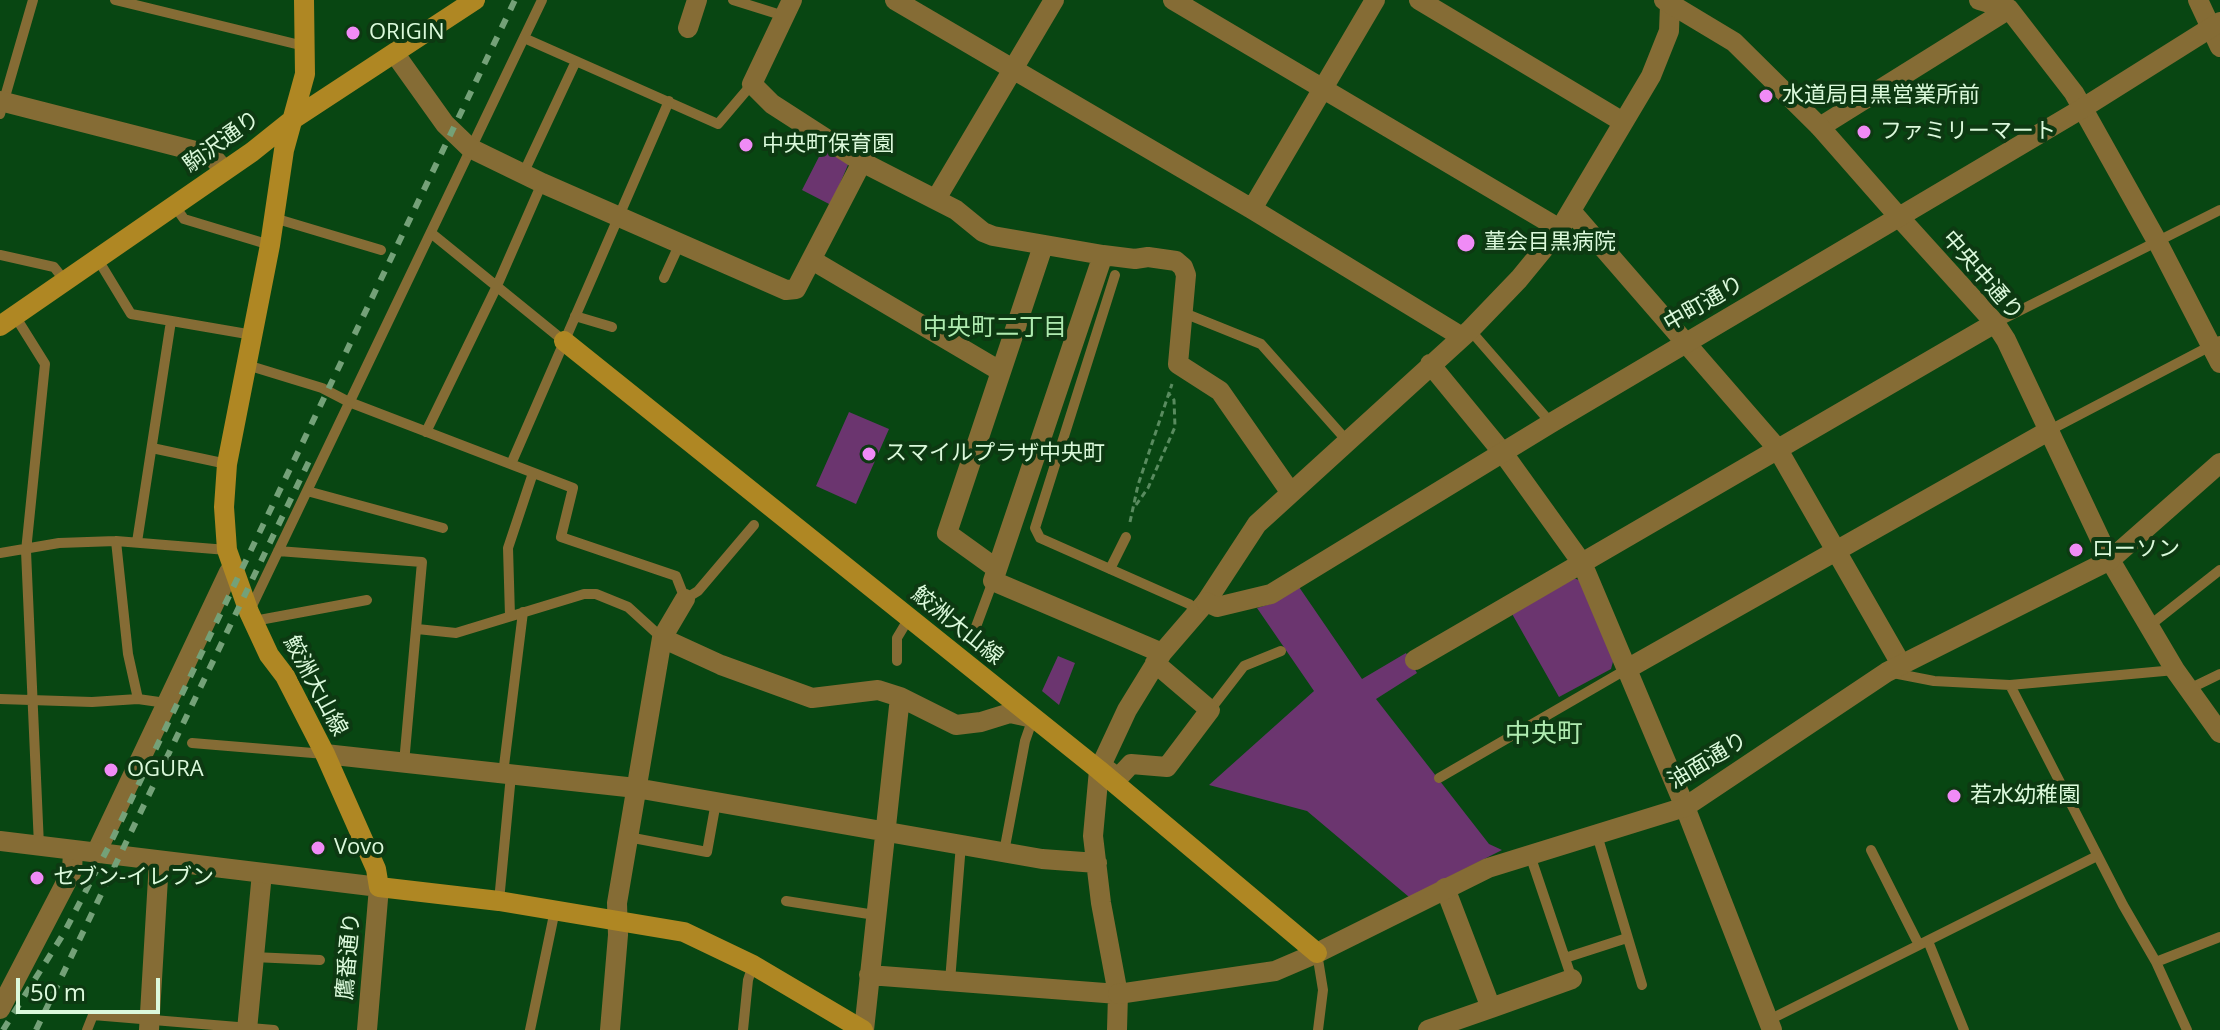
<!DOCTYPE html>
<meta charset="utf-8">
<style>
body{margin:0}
#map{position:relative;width:2220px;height:1030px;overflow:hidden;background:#084612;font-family:"Open Sans",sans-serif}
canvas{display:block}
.scale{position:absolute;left:16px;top:978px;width:144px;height:36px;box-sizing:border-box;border:4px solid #dbf9db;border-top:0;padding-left:10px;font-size:24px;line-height:28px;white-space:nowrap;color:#dbf9db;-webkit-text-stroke:6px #0d3912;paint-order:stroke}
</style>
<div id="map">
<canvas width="2220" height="1030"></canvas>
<div class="scale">50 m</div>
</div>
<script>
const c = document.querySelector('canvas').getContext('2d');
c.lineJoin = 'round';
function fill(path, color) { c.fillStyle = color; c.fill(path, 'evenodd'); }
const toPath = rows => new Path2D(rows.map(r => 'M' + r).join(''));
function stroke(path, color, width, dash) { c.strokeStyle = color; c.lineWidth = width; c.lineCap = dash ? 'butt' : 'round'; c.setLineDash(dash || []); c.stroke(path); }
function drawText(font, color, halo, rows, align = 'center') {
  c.font = font + ' "Open Sans","Noto Sans JP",sans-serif'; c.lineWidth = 8; c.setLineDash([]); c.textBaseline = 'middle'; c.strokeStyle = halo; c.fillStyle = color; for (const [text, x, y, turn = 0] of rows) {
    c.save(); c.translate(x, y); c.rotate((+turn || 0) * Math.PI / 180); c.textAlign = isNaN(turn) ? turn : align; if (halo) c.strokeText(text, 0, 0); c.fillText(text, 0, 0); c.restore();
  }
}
const green = toPath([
 [825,145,850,160,831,205,802,190],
 [849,412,889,429,856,504,816,486],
 [1571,577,1579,580,1614,658,1611,669,1559,697,1511,612],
 [1299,587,1362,679,1406,653,1417,673,1376,699,1489,844,1502,850,1409,897,1307,811,1209,785,1314,691,1257,608,1270,604],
 [1058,656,1075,663,1059,705,1042,691]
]);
const path = toPath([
 [1136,505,1148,488,1175,427,1174,400,1169,394],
 [1130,522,1138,485,1172,384]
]);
const service = toPath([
 [115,0,304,46],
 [733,0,784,16],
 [524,38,718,124,752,84],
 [0,114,33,0],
 [523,174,576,61],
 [174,205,184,219,270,245],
 [274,218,381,250],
 [431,233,564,341],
 [0,255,54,267,65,281],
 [97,258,131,314,253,335],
 [1115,275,1035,528,1040,538,1189,604,1198,611],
 [664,278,680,243],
 [1184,313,1261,344,1348,442],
 [15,316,45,364,26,551,39,846],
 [575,316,612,327],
 [1995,323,2220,210],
 [1470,330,1551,423],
 [247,365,322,388,349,402,573,488,561,537,676,576,685,599,698,591,754,525],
 [2050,430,2220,341],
 [426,432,496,288,542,183],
 [152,448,227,464],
 [511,464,669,101],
 [307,491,443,528],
 [116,541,128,654,138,699],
 [137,542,171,321],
 [278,551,422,562,404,763],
 [0,553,59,543,116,541,227,550],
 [1110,569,1126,537],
 [250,610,542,0],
 [510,616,508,548,533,473],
 [254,621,367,600],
 [2149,626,2220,570],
 [417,629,456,633,584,594,596,594,628,607,662,638],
 [968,640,974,632,993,581],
 [897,661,897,638,909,618],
 [1893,673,1934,681,2010,685,2175,670],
 [2010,685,2123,905,2156,962,2187,1030],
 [2189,689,2220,674],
 [0,699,92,702,138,699,166,703],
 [1210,710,1244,666,1281,651],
 [192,743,325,754],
 [503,774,523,612],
 [1439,778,1627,669],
 [1597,835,1642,985],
 [628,837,707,852,716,802],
 [1871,850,1919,945],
 [1004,852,1025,741,1033,718],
 [1530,855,1572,979],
 [499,901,511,775],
 [786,901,875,915],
 [1928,941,1964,1030],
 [1317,953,1323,990,1318,1030],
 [253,957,320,960],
 [1565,958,1627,938],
 [2156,962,2220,937],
 [950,981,961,844],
 [1767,1021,2097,856],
 [87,1030,93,1015,274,1030],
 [530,1030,555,910],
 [743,1030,748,980,753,965]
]);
const minor = toPath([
 [792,0,752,84,772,104,862,162,956,210,983,232,993,236,1103,255,1135,259,1148,257,1176,261,1183,267,1186,275,1178,364,1220,391,1291,493],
 [895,0,1252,209,1462,337],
 [1173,0,1560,229],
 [1419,0,1623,122],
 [1979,0,2009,9,2074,93,2158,243,2220,363],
 [2198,0,2220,47],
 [688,28,697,0],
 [395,54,445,124,470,148,542,183,786,290,796,289,862,162],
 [0,101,211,155,224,170],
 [1820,127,2009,9],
 [936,199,1054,0],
 [1252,209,1375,0],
 [1572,212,1777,448,1901,664],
 [1899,217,1995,323,2006,340,2110,560,2175,670,2220,733],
 [1103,255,993,581,1162,653],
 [812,260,1000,371],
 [1430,364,1503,453,1582,563,1685,807,1772,1030],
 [2110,560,2220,463],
 [997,569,947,533,1043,246],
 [662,638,721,665,812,698,878,690,900,697,956,725,981,722,1010,713,1033,718],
 [1415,660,1995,323],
 [1627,669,2050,430],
 [325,754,636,788,1042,859,1097,863],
 [1102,766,1118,778,1131,764,1167,767,1210,710,1155,663],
 [96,853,229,572,233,570],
 [1445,888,1491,1008,1572,979],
 [869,975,1118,994],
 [0,1009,72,871,73,851],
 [149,1030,159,861],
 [247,1030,262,873],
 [610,1030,618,935,617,903,662,638,685,599],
 [864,1030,900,697],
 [1117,1030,1118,994,1101,903,1093,836,1099,770,1127,710,1162,653,1206,602,1257,524,1470,330,1519,279,1560,229,1651,76,1669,31,1670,4],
 [1428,1030,1491,1008]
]);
const tertiary = toPath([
 [1664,0,1734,42,1820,127,1899,217],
 [1206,602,1217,607,1271,594,1551,423,2083,108,2220,22],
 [0,841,379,887,367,1030],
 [1118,994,1275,971,1317,953,1488,868,1685,807,1887,672,2110,560]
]);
const secondary = toPath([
 [304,0,305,74,284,150,270,245,227,464,224,507,227,550,249,612,269,655,285,676,325,754,376,869,379,887,499,901,684,932,753,965,863,1030],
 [0,326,252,152,292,120,475,0],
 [564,341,1099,770,1317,953]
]);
const rail = toPath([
 [3,1030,64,933,109,846,515,0],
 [36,1030,311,457]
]);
const markers = [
 [353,33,8,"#f08bf6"],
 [1766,96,8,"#f08bf6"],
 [1864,132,8,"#f08bf6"],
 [746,145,8,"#f08bf6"],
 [1466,243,10,"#f08bf6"],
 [869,454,8,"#f08bf6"],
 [2076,550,8,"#f08bf6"],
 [111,770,8,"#f08bf6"],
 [1954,796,8,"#f08bf6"],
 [318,848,8,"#f08bf6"],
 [37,878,8,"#f08bf6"]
];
const poiNames = [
 ["ORIGIN",369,33],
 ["水道局目黒営業所前",1782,96],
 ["ファミリーマート",1880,132],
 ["中央町保育園",762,145],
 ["菫会目黒病院",1484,243],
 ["スマイルプラザ中央町",885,454],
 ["ローソン",2092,550],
 ["OGURA",127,770],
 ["若水幼稚園",1970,796],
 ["Vovo",334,848],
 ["セブン-イレブン",53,878]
];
const streetNames = [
 ["駒沢通り",222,142,-36],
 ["中央中通り",1982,276,49],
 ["中町通り",1704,304,-30],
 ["鮫洲大山線",957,626,39],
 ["鮫洲大山線",315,686,62],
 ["油面通り",1708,761,-31],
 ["鷹番通り",349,956,-85]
];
const neighbourhoodNames = [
 ["中央町二丁目",995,328]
];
const quarterNames = [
 ["中央町",1544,735]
];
fill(green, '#6b356f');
stroke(path, '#598b5f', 3, [6, 4]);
stroke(service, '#856c35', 10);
stroke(minor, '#856c35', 20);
stroke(tertiary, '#856c35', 20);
stroke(secondary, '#af8723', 20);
stroke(rail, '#74a178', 6, [10, 10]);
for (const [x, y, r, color] of markers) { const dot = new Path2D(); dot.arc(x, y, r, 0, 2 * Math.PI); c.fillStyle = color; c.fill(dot); stroke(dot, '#0d3912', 3); }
drawText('22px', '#dbf9db', '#0d3912', poiNames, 'left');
drawText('22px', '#dbf9db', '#0d3912', streetNames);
drawText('24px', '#afebb0', '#0d3912', neighbourhoodNames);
drawText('26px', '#afebb0', '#0d3912', quarterNames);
</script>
